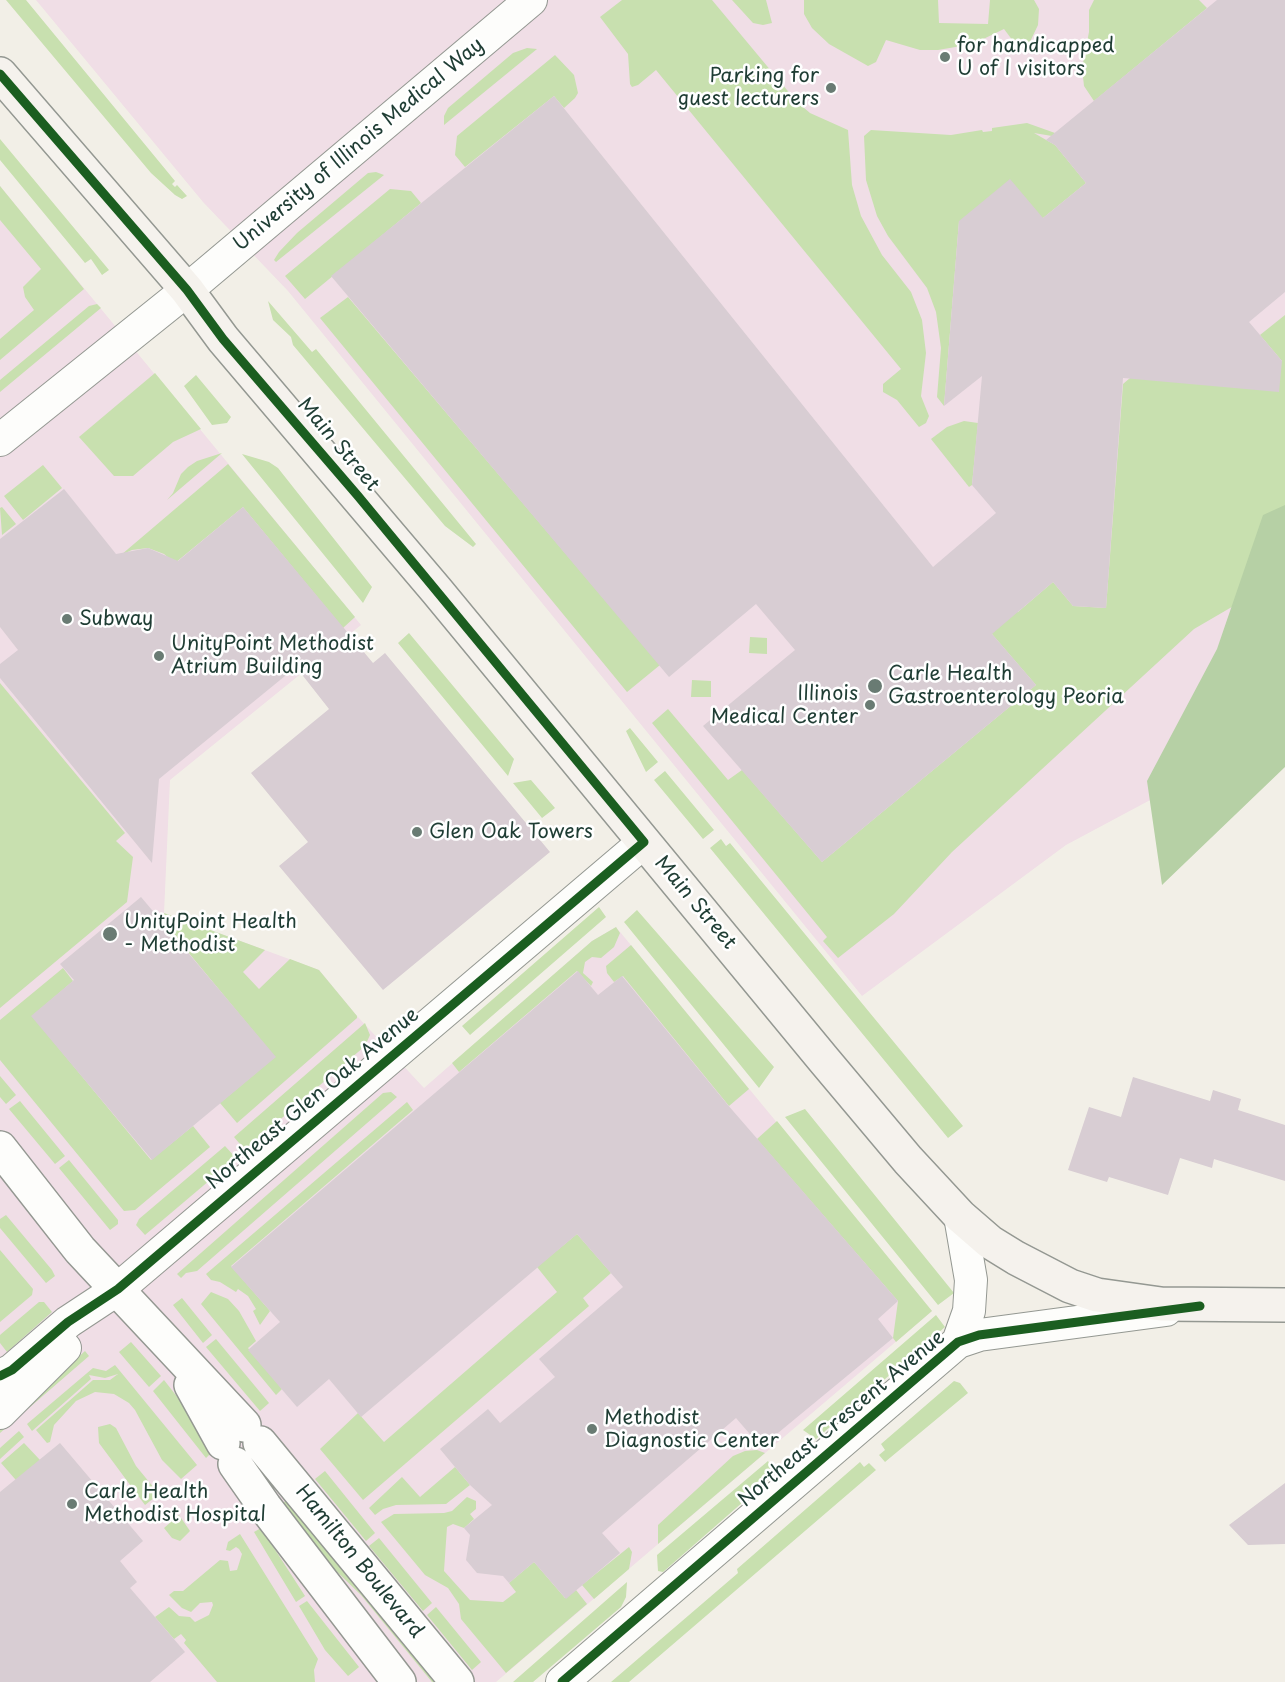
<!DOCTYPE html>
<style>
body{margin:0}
canvas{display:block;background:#f2efe7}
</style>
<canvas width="1285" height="1682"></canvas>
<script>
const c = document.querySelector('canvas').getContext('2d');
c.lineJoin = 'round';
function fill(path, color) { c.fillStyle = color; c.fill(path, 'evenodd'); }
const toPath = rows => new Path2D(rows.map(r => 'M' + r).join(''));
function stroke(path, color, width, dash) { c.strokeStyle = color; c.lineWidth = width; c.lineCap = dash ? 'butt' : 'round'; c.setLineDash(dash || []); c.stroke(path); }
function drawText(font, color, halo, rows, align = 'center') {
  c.font = font + ' "Playpen Sans",sans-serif'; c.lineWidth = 5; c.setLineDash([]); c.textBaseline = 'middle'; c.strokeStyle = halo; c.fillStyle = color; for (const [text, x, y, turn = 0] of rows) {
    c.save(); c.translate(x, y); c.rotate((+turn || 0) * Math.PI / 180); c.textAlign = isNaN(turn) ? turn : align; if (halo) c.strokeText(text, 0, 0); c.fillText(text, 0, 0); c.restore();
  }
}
const built = toPath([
 [36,0,1285,0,1285,728,1066,845,862,996,288,291,203,202],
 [0,186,361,625,170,780,164,913,319,970,357,1016,424,1088,592,941,616,927,932,1311,496,1682,0,1682]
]);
const green = toPath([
 [6,0,26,0,175,181,172,184,175,187,177,185,187,196,182,199,175,195,151,173],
 [622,0,712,0,797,102,810,113,848,130,852,185,861,216,882,255,911,292,922,320,926,353,921,396,929,416,926,423,919,427,897,400,883,392,883,384,901,369,656,70,638,85,632,87,630,84,628,54,600,17],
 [732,0,766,0,772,23,763,25,753,23],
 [804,0,938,0,939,23,988,24,990,0,1034,0,1039,9,1038,25,1029,44,1022,48,1016,45,1004,29,973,44,938,50,920,50,886,40,876,62,868,66,829,44,812,28,804,14],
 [1094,0,1199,0,1207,8,1094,101,1084,86,1082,68,1089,32,1089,10],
 [527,48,537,49,444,125,444,116,448,108,513,53],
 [555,55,574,75,578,93,575,98,564,108,554,96,465,167,455,155,457,136],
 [1027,123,1055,133,1052,136,1034,133,1055,145,1086,183,1043,218,959,221,944,406,937,397,941,348,936,312,927,288,888,236,877,216,866,180,864,136,871,130,951,135,982,130,983,132,992,131,992,128],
 [0,139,109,270,102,275,91,259,85,263,0,160],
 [376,172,384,175,276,262,274,260,279,252,297,233,368,173],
 [0,186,84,289,0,360,0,339,34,310,25,297,23,287,41,269,0,220],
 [390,189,411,191,421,203,305,299,285,276],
 [348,297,660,665,627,692,320,318],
 [268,301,312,352,316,349,476,544,473,547,445,526,293,345,291,337,273,320],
 [97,304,101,308,0,392,0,380,89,306],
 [1285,315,1285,576,1194,629,952,852,894,914,838,958,823,941,827,937,652,723,668,709,728,780,742,770,822,862,1036,685,979,619,1018,612,1053,582,1073,606,1106,608,1123,384,1130,378,1282,361,1260,335],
 [155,373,201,429,173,442,133,476,114,476,79,437],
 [196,375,231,417,227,423,212,425,184,386],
 [964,421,978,423,972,485,969,487,931,439,947,427],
 [222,453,167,500,173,493,181,474,188,467,197,461],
 [242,454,269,462,278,468,372,587,363,603],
 [228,464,355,617,343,628,243,507,175,563,164,554,148,548,132,550,121,555],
 [43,465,62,488,23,520,4,496],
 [2,507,16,524,2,535,0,508],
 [409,633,514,759,508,776,398,643],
 [750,637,767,638,767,654,749,653],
 [692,680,711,681,711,697,691,697],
 [0,683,125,833,116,841,133,857,127,902,0,1008],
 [630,728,658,762,646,772,626,731],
 [665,771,714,830,703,839,654,780],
 [531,780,555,808,542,818,513,783],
 [721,839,726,846,730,843,963,1126,948,1138,710,848],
 [599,907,606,917,470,1035,462,1026],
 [637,910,774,1067,759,1088,624,922],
 [164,913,265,950,243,972,259,989,290,959,319,970,357,1016,357,1018,237,1123,220,1103,275,1057,159,917],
 [616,927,620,933,614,947,601,958,592,957,585,962,583,973,593,982,591,986,577,971,459,1072,452,1063,592,941],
 [631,945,749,1089,729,1106,623,976,614,982,607,973,606,966],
 [63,968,73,981,32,1016,151,1160,193,1126,210,1147,135,1210,124,1211,0,1060,0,1020],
 [365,1023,370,1035,365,1046,245,1150,234,1137],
 [0,1076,16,1095,6,1104,0,1097],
 [391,1092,397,1097,197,1271,186,1273,181,1278,177,1274,383,1093],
 [20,1101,65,1156,55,1164,9,1109],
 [407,1102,413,1110,231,1266,270,1311,260,1325,253,1311,256,1309,248,1296,238,1289,236,1292,220,1282,211,1280,206,1274],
 [805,1109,954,1293,938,1305,785,1117],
 [777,1121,932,1311,896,1342,893,1338,898,1301,757,1139],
 [225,1146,236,1158,145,1235,136,1225,139,1219],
 [69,1160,118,1220,118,1224,110,1230,59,1168],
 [6,1215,52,1270,55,1276,46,1283,0,1228,0,1219],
 [577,1234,611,1273,583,1298,589,1306,363,1500,320,1449,358,1413,384,1442,557,1292,537,1267],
 [0,1250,33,1289,32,1295,0,1322],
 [211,1292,228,1299,239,1311,256,1341,248,1348,282,1389,276,1395,201,1304],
 [182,1298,212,1335,203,1343,173,1305],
 [39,1302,44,1302,52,1312,7,1352,0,1343,0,1335],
 [936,1315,945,1327,816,1439,803,1430],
 [216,1339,269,1403,260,1411,206,1347],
 [131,1342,161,1376,149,1387,119,1352],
 [85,1351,89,1356,0,1433,0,1428],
 [115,1365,197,1465,181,1479,162,1460,135,1410,129,1403,114,1394,95,1392,76,1401,54,1425,50,1442,47,1443,36,1430,93,1380,110,1380,118,1374,105,1378,89,1375,91,1379,32,1431,27,1424,93,1368,106,1371],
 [164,1380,189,1412,213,1451,206,1458,153,1391],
 [954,1381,960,1383,968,1393,885,1462,879,1455,885,1450,881,1444],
 [110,1424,116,1428,136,1466,159,1494,145,1505,99,1443,98,1427],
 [19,1431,24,1437,0,1459,0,1448],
 [24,1443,40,1460,29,1495,1,1463],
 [757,1450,765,1453,658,1544,658,1525,733,1456,745,1451],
 [768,1461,775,1474,663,1572,658,1571,657,1555],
 [860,1462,864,1467,869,1463,876,1470,629,1682,611,1682,738,1573,737,1569],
 [455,1467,470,1485,446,1504,396,1505,383,1509,375,1515,369,1508,402,1477,420,1497],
 [325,1471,375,1533,366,1541,315,1479],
 [467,1497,476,1501,476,1509,470,1514,474,1519,464,1528,453,1524,447,1527,444,1571,470,1600,503,1602,516,1592,509,1583,534,1562,565,1598,576,1590,587,1604,506,1673,461,1619,459,1604,448,1588,425,1575,381,1522,394,1514,444,1513,452,1511],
 [287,1498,444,1682,432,1682,361,1595,328,1563,283,1504],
 [179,1515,190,1531,180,1541,172,1538,164,1528],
 [261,1528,305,1596,296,1602,254,1532],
 [240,1534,318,1659,314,1670,315,1682,217,1682,184,1643,186,1640,181,1634,174,1639,155,1617,169,1607,179,1616,190,1617,195,1622,209,1615,213,1605,212,1602,200,1603,191,1612,182,1608,169,1595,174,1591,183,1591,220,1560,228,1561,230,1571,237,1570,242,1554,239,1549,236,1547,230,1551,226,1550,228,1542],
 [379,1538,432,1603,423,1611,369,1546],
 [629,1547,632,1552,629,1569,594,1599,582,1585],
 [627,1582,626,1597,621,1607,533,1682,513,1682],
 [307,1601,359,1667,348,1676,325,1650,299,1606],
 [436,1607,481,1662,472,1670,427,1615]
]);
const forest = toPath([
 [1285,505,1285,767,1162,885,1147,781,1217,649,1263,515]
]);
const building = toPath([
 [1217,0,1285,0,1285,292,1249,322,1282,361,1279,392,1123,378,1106,608,1073,606,1053,582,992,634,1036,685,822,862,703,726,795,650,756,604,669,677,331,276,554,96,933,567,996,513,972,485,982,376,944,406,959,221,1010,179,1043,218,1086,183,1055,145,1046,140],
 [64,489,116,554,148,548,178,561,243,507,373,663,385,653,550,852,383,990,279,866,308,842,251,773,329,709,296,667,159,779,152,863,0,678,0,664,18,650,0,627,0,539],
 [141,897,276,1057,152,1160,31,1016,74,980,60,964],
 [578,971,598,995,622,976,727,1104,898,1301,878,1319,893,1338,761,1447,736,1418,602,1533,620,1553,566,1599,534,1562,509,1583,503,1576,477,1573,466,1560,470,1535,464,1528,492,1505,470,1485,440,1449,488,1409,500,1423,555,1377,539,1359,623,1287,577,1234,361,1417,329,1379,297,1407,248,1350,280,1322,231,1267],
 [1133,1077,1210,1101,1213,1090,1241,1099,1238,1110,1285,1125,1285,1181,1214,1159,1212,1168,1180,1158,1168,1195,1109,1177,1107,1182,1068,1170,1089,1107,1121,1117],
 [60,1443,143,1541,120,1561,137,1582,130,1588,185,1652,150,1682,0,1682,0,1492],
 [1285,1483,1285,1544,1248,1545,1229,1525]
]);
const minor = toPath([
 [0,440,187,290,531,0],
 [958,1342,969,1311,971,1280,960,1216],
 [0,1376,12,1370,68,1322,118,1289,644,842],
 [0,1413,65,1348],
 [562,1682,958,1342,979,1335,1166,1310]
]);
const tertiary = toPath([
 [0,1148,80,1250,244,1425],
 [191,1385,223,1443],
 [260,1443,457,1682],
 [235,1464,265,1507,399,1682]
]);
const secondary = toPath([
 [0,74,187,290,223,339,437,591,824,1060,908,1160,960,1216,990,1242,1016,1258,1070,1286,1097,1295,1161,1304,1285,1305]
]);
const cycleway = toPath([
 [0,74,187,290,223,339,358,496,644,842,118,1289,68,1322,12,1370,0,1376],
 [562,1682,958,1342,979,1335,1200,1306]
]);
const markers = [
 [945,57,6,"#697b73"],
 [831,88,6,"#697b73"],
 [67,619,6,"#697b73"],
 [159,656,6,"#697b73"],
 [875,686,8,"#697b73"],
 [870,705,6,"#697b73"],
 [417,832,6,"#697b73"],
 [110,934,8,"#697b73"],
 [592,1429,6,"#697b73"],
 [72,1504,6,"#697b73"]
];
const poiNames = [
 ["for handicapped",957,46],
 ["U of I visitors",957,69],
 ["Parking for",819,76,"right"],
 ["guest lecturers",819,99,"right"],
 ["Subway",79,619],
 ["UnityPoint Methodist",171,644],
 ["Atrium Building",171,667],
 ["Carle Health",888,674],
 ["Gastroenterology Peoria",888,697],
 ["Illinois",858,694,"right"],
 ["Medical Center",858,717,"right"],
 ["Glen Oak Towers",429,832],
 ["UnityPoint Health",124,922],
 ["- Methodist",124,945],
 ["Methodist",604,1418],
 ["Diagnostic Center",604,1441],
 ["Carle Health",84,1492],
 ["Methodist Hospital",84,1515]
];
const streetNames = [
 ["University of Illinois Medical Way",359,145,-40],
 ["Main Street",338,445,50],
 ["Main Street",695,903,50],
 ["Northeast Glen Oak Avenue",313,1099,-40],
 ["Northeast Crescent Avenue",842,1419,-40],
 ["Hamilton Boulevard",359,1562,51]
];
fill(built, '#f0dee6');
fill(green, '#c8e0af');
fill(forest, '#b6d0a5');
fill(building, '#d8cdd3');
stroke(minor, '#949892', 34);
stroke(tertiary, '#949892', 36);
stroke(secondary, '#949892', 36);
stroke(minor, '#fdfdfb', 32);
stroke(tertiary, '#fdfdfb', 33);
stroke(secondary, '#f5f2ed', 33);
stroke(cycleway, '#1b5e20', 9);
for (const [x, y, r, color] of markers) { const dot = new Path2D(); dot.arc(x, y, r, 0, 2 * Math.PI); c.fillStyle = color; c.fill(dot); stroke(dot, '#fff', 2); }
drawText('20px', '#1f3d34', '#fff', poiNames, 'left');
drawText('20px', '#1f3d34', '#fff', streetNames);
</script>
